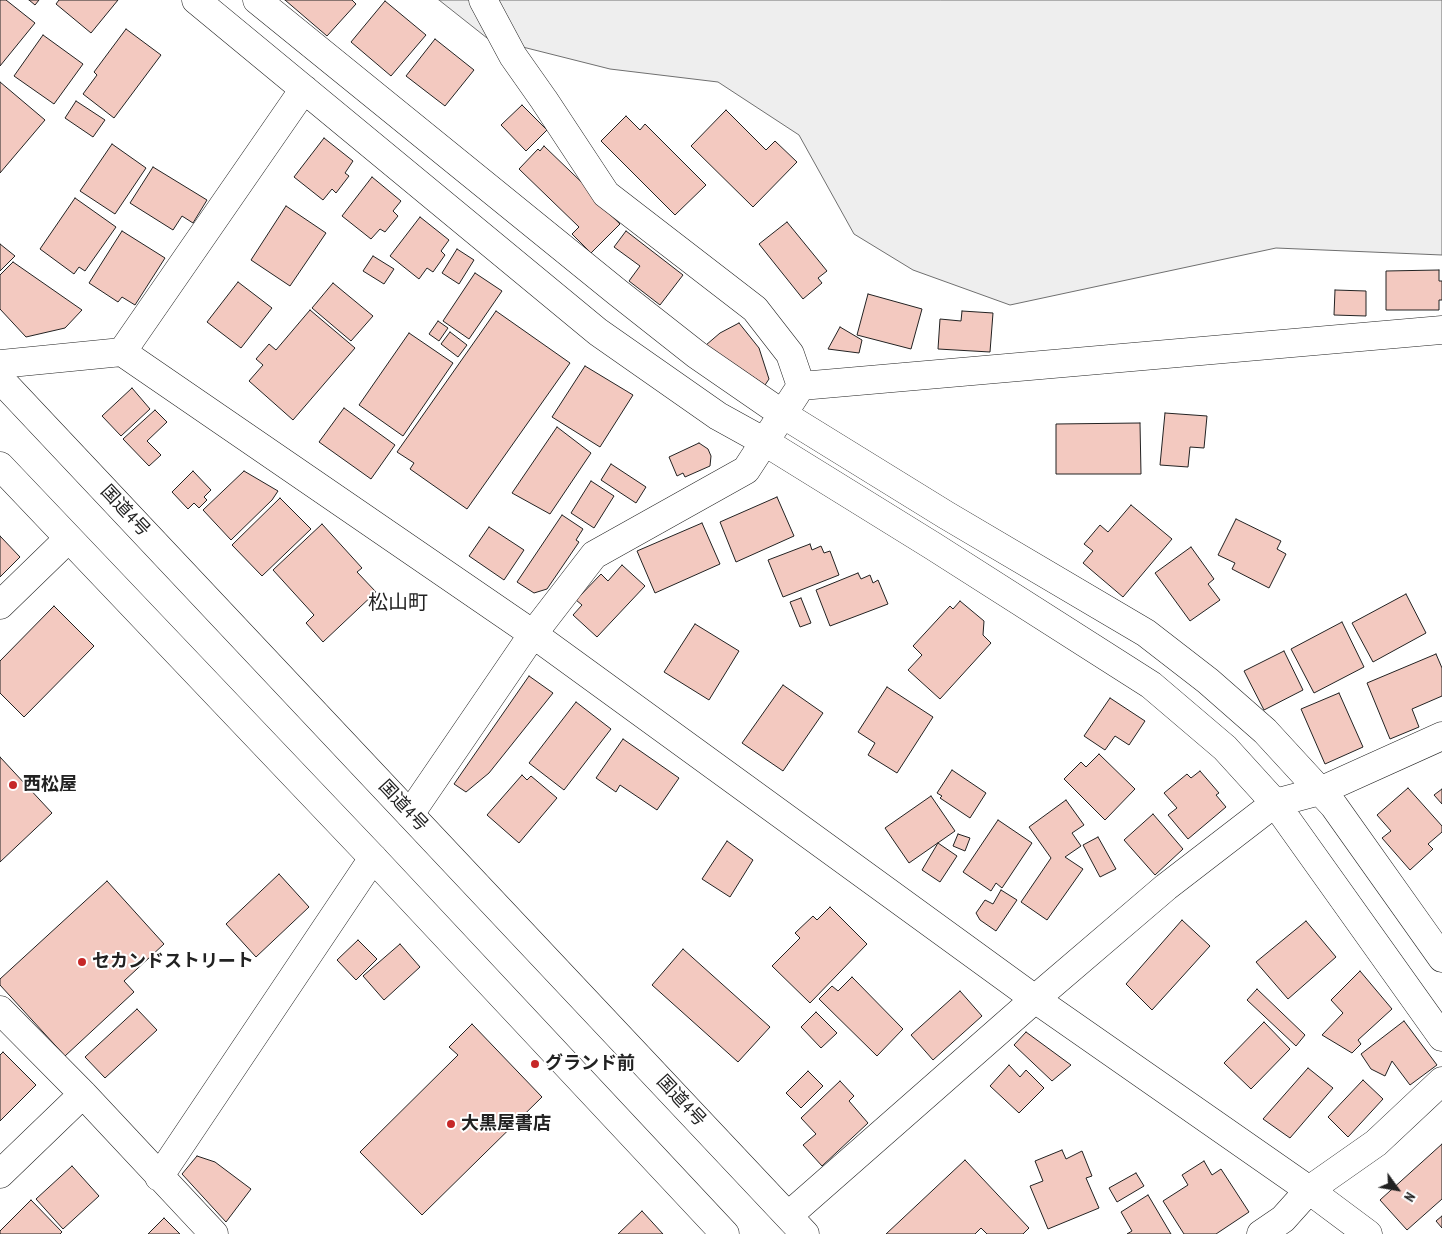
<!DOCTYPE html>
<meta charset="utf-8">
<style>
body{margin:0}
#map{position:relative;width:1442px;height:1234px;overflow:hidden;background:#fff;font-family:"PT Sans Narrow",sans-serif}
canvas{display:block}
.north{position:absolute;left:1372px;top:1164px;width:50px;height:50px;-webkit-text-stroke:4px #fff;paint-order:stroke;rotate:122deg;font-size:14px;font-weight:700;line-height:20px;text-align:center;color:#222}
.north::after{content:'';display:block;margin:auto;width:18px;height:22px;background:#222;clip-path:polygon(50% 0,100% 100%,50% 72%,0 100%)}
</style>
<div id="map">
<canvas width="1442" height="1234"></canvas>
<div class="north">N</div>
</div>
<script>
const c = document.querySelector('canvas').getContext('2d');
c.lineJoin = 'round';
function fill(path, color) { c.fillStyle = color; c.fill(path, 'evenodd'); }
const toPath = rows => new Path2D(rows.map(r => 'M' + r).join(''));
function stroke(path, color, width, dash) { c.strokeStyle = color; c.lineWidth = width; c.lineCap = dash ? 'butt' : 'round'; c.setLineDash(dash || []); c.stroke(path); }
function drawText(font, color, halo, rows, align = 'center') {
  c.font = font + ' "PT Sans Narrow","Noto Sans JP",sans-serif'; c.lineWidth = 4; c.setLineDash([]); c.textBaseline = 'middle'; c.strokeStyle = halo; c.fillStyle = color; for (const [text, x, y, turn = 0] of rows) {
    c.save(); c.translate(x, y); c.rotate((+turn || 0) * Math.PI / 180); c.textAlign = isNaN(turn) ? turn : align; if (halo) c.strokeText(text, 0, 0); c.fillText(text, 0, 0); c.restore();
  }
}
const green = toPath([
 [439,0,1442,0,1442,255,1276,248,1010,305,913,270,854,234,799,135,718,82,610,69,487,38,439,0]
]);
const building = toPath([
 [0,0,6,0,35,23,0,66,0,0],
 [29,0,39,0,35,5,29,0],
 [59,0,118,0,91,33,56,4,59,0],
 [285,0,352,0,356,4,327,36,285,0],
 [385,1,426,35,391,76,351,42,385,1],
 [126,29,161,55,114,118,83,94,97,75,94,72,126,29],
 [43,35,83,64,54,104,14,76,43,35],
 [435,39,474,70,445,106,406,76,435,39],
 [0,82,45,120,0,173,0,82],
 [76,101,105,120,93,137,65,118,76,101],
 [522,105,547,130,526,151,501,125,522,105],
 [726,110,766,150,775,141,797,162,753,207,691,146,726,110],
 [626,116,640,130,645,124,706,185,675,215,601,141,626,116],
 [324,138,353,161,345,173,349,176,336,193,332,189,323,200,294,177,324,138],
 [112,144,146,168,115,214,80,191,112,144],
 [544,146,598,198,596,201,620,224,591,253,572,234,579,227,519,169,538,149,540,151,544,146],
 [153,167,207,200,193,223,182,216,173,230,130,203,153,167],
 [372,177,401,201,393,211,398,216,385,232,380,229,371,239,342,216,372,177],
 [75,198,116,227,85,271,79,267,74,274,40,249,75,198],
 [286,206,326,233,290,286,251,260,286,206],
 [420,217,449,240,441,251,445,255,433,272,427,268,419,279,390,256,420,217],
 [787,222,827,271,818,278,822,283,803,299,759,244,787,222],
 [122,231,165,258,135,305,122,297,118,302,89,283,122,231],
 [626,231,683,275,660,305,629,281,640,266,614,247,626,231],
 [0,244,15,256,0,271,0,244],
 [457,249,474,260,459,284,442,273,457,249],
 [373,256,394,269,384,284,363,271,373,256],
 [13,262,82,310,65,328,26,337,0,309,0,275,13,262],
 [1439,270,1439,281,1442,281,1442,300,1439,300,1439,310,1386,310,1386,271,1439,270],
 [475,273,502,291,469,339,443,321,475,273],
 [238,282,272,308,241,348,207,322,238,282],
 [333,283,373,316,351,341,312,308,333,283],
 [1335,290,1366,291,1366,316,1334,315,1335,290],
 [868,294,922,309,911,349,857,335,868,294],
 [310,310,355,348,293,420,249,381,263,365,256,359,269,344,276,350,310,310],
 [496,311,570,363,467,509,410,469,414,463,397,452,496,311],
 [962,311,993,313,990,352,938,349,940,319,961,321,962,311],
 [438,321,448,328,439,341,429,334,438,321],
 [739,323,759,348,769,379,765,385,706,345,720,333,739,323],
 [840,327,862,340,859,353,828,349,840,327],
 [450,332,467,345,458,357,441,344,450,332],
 [409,333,453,363,403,436,359,405,409,333],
 [585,366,633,395,600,447,552,417,585,366],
 [132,388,150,409,121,436,102,416,132,388],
 [344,408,395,445,371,479,319,442,344,408],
 [155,410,167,422,147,441,161,455,149,466,123,439,155,410],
 [1165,413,1207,416,1204,448,1190,447,1188,467,1160,465,1165,413],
 [1140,423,1141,474,1056,474,1056,424,1140,423],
 [557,427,591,453,550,514,512,493,557,427],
 [699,443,708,449,711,456,710,466,685,477,683,473,677,476,669,457,699,443],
 [611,464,646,487,636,503,601,480,611,464],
 [193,471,211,490,204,497,207,500,199,508,194,503,188,509,172,492,193,471],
 [244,471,278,491,272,500,231,540,203,510,244,471],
 [591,481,614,496,594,528,571,513,591,481],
 [777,497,794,536,736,562,720,522,777,497],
 [280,498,311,529,262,576,232,545,280,498],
 [1131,505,1172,539,1123,597,1083,563,1093,551,1084,544,1100,525,1108,532,1131,505],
 [562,515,583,529,576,540,579,542,547,589,534,593,517,582,562,515],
 [1236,519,1281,541,1277,549,1286,554,1269,588,1232,569,1235,563,1218,555,1236,519],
 [702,523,720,564,655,593,637,551,702,523],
 [322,524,362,568,357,572,376,592,323,642,306,623,314,615,273,570,322,524],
 [489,527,524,550,504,580,469,556,489,527],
 [0,536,20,557,0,577,0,536],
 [810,544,812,550,821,546,824,553,830,551,839,575,783,597,768,560,810,544],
 [1191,547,1214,579,1208,584,1220,600,1190,621,1155,573,1191,547],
 [622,565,645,586,597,637,573,615,582,605,576,600,601,574,608,581,622,565],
 [858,573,861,579,870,575,873,583,878,580,888,604,830,626,816,590,858,573],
 [1406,594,1426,633,1373,662,1352,623,1406,594],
 [801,598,811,623,800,627,790,602,801,598],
 [960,601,984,621,983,635,991,643,940,699,908,670,922,655,913,646,950,606,953,609,960,601],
 [54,606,94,646,24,717,0,693,0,661,54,606],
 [1342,622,1364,667,1314,693,1291,649,1342,622],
 [695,624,739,651,709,700,664,672,695,624],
 [1284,651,1303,690,1264,710,1244,671,1284,651],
 [1436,654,1442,668,1442,696,1412,709,1419,727,1390,739,1367,683,1436,654],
 [529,676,553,693,489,773,466,792,454,784,529,676],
 [783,685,823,713,783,771,742,743,783,685],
 [887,687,933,717,897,773,868,755,875,743,858,732,887,687],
 [1339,693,1363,747,1325,764,1301,709,1339,693],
 [1110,698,1145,721,1129,745,1115,736,1105,750,1084,736,1110,698],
 [576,702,611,729,564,790,529,763,576,702],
 [623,739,679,778,657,810,620,785,616,792,596,778,623,739],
 [1099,754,1135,789,1105,820,1064,779,1081,762,1086,767,1099,754],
 [0,757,52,813,0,862,0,757],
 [952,770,986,793,970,818,940,798,942,796,937,793,952,770],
 [1200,771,1219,793,1216,795,1226,807,1188,839,1168,815,1177,808,1164,793,1187,774,1191,778,1200,771],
 [522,775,527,780,531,776,557,798,519,843,487,815,522,775],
 [1408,788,1442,826,1442,832,1428,844,1433,849,1410,870,1382,838,1391,831,1377,815,1408,788],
 [1442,789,1442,804,1434,795,1442,789],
 [931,796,955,831,909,863,885,828,931,796],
 [1066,800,1084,825,1072,833,1081,846,1065,857,1083,869,1047,920,1021,902,1051,858,1029,827,1066,800],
 [1153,814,1183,849,1155,875,1124,840,1153,814],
 [998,820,1032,843,1002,888,996,883,991,891,963,872,998,820],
 [958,834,970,838,965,851,953,846,958,834],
 [1098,837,1116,869,1100,877,1083,845,1098,837],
 [727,841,753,860,730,897,702,879,727,841],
 [938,843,957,856,940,882,922,870,938,843],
 [279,874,309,907,256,957,226,924,279,874],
 [107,881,164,944,124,981,134,992,65,1056,0,985,0,979,107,881],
 [1001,890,1017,900,996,931,980,920,976,913,985,900,993,904,1001,890],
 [830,907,867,944,810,1003,772,966,800,938,795,933,813,916,817,920,830,907],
 [1182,920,1210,946,1152,1010,1126,984,1182,920],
 [1306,921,1336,957,1288,999,1256,962,1306,921],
 [358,940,377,959,356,980,337,960,358,940],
 [400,944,420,967,384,1000,363,976,400,944],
 [683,949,770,1027,738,1062,652,985,683,949],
 [1360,971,1392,1009,1358,1040,1361,1044,1352,1053,1322,1035,1343,1013,1331,1000,1360,971],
 [852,977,903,1029,877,1056,819,999,832,986,838,991,852,977],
 [1257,989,1305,1035,1296,1046,1247,1000,1257,989],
 [960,991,982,1016,933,1060,911,1035,960,991],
 [137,1009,157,1030,105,1078,85,1057,137,1009],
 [816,1012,837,1033,821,1048,801,1027,816,1012],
 [1404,1021,1437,1065,1410,1085,1392,1061,1385,1076,1371,1069,1361,1054,1404,1021],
 [1264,1022,1290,1049,1251,1089,1224,1063,1264,1022],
 [472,1024,542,1097,422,1215,360,1152,458,1055,449,1047,472,1024],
 [1026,1032,1071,1065,1052,1081,1014,1045,1026,1032],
 [3,1052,36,1085,0,1121,0,1055,3,1052],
 [1009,1065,1020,1077,1026,1070,1044,1088,1019,1113,990,1086,1009,1065],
 [1308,1068,1333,1088,1290,1138,1263,1119,1308,1068],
 [808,1071,823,1086,801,1108,786,1093,808,1071],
 [1363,1080,1383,1099,1348,1137,1328,1117,1363,1080],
 [840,1081,854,1096,849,1101,868,1123,822,1166,803,1145,816,1134,801,1118,840,1081],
 [1442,1144,1442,1199,1407,1230,1380,1200,1442,1144],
 [1062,1150,1066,1159,1082,1151,1092,1176,1086,1178,1099,1208,1048,1229,1030,1186,1043,1181,1035,1161,1062,1150],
 [197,1156,215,1162,251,1189,226,1222,182,1174,197,1156],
 [965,1160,1029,1228,1023,1234,987,1234,981,1228,975,1234,886,1234,965,1160],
 [1204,1161,1212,1175,1221,1169,1249,1212,1216,1234,1184,1234,1163,1201,1188,1185,1182,1175,1204,1161],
 [72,1166,99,1196,63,1229,36,1199,72,1166],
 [1136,1173,1144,1186,1117,1202,1109,1188,1136,1173],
 [1148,1195,1171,1234,1127,1234,1132,1231,1121,1212,1148,1195],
 [31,1200,62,1232,60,1234,0,1234,0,1231,31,1200],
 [642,1211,663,1234,618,1234,642,1211],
 [1442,1216,1442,1228,1436,1221,1442,1216],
 [164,1218,180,1234,148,1234,164,1218]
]);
const minor = toPath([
 [196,0,598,332,718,416,765,442,933,546,1151,685,1225,748,1275,803,1442,1037],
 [257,0,617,292,697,355,784,415,946,515,1146,633,1208,681,1265,731,1334,806,1442,958],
 [122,352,304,89],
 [0,364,122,352,533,634,1035,999,1309,1190,1368,1234],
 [801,386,1442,330],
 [0,605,68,539],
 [410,814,533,634,594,555,746,470,801,386,790,354,755,309,606,194,544,100,513,56,483,0],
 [0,1010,83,1094,214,1234],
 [0,1174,83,1094],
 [159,1177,373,858],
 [789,1215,1035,999,1166,887,1275,803,1320,791,1442,736],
 [1261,1234,1283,1219,1309,1190,1376,1143,1442,1081]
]);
const highway = toPath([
 [0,379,805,1234],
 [0,466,373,858,725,1234]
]);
const markers = [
 [13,785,5,"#c62828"],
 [82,962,5,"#c62828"],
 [535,1064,5,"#c62828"],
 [451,1124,5,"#c62828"]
];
const streetNames = [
 ["国道4号",125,511,47],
 ["国道4号",403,806,47],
 ["国道4号",681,1101,47]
];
const poiNames = [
 ["西松屋",23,785],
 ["セカンドストリート",92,962],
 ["グランド前",545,1064],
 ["大黒屋書店",461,1124]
];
const quarterNames = [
 ["松山町",398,603]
];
fill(green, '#eee');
stroke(green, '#6f6f6f', 1);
fill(building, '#f3c9c0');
stroke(building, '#222', 1);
stroke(minor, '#222', 29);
stroke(highway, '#222', 29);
stroke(minor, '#fff', 28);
stroke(highway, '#fff', 28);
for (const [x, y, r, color] of markers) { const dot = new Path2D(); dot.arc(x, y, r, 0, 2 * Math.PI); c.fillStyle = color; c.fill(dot); stroke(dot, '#fff', 2); }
drawText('18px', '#222', '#fff', streetNames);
drawText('bold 18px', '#222', '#fff', poiNames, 'left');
drawText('20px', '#222', '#fff', quarterNames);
</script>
